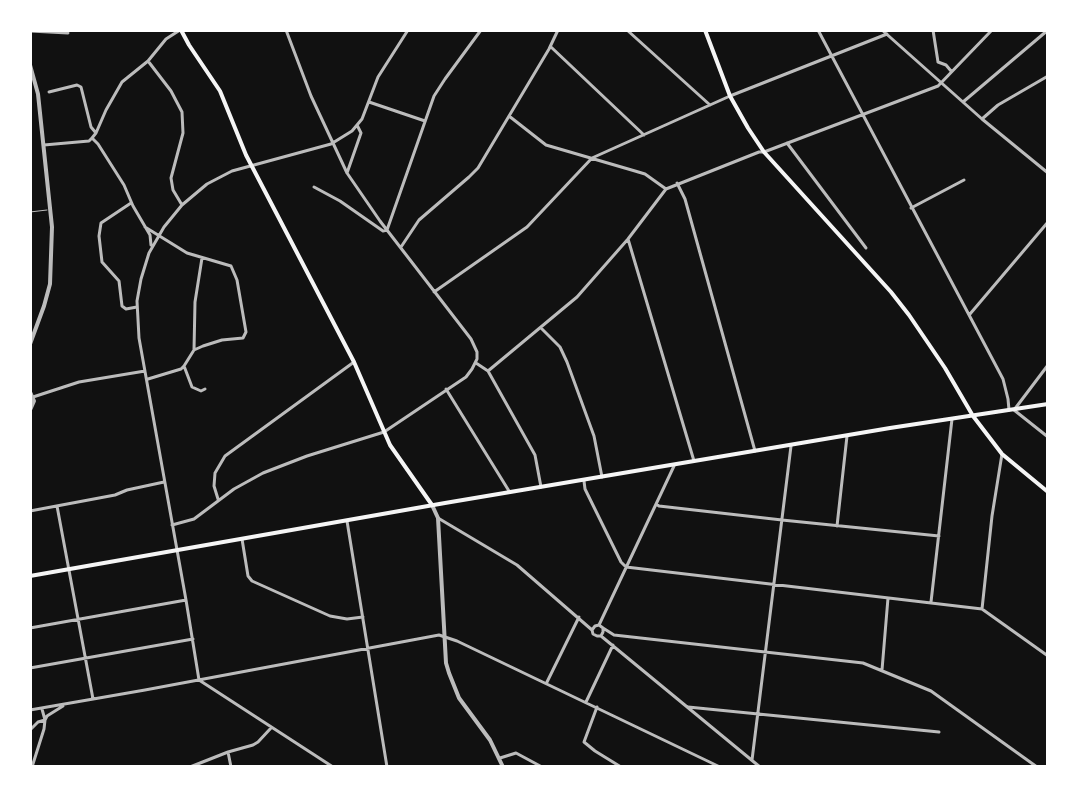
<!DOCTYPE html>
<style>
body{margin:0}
#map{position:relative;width:1078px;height:797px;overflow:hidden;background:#111;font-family:"PT Sans Narrow",sans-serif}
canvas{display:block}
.frame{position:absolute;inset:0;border:32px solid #fff;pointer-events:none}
</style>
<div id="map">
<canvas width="1078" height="797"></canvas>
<div class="frame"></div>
</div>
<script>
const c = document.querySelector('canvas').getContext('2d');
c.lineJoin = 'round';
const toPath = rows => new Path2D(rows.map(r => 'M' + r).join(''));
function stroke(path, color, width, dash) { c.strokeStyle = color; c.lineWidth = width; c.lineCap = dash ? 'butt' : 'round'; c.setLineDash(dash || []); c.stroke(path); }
const service = toPath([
 [30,212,47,210]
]);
const minor = toPath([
 [627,30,710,105],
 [818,30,1003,379,1008,399,1009,410],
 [882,30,982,119,1048,173],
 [933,30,938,62],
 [30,31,68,33],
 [551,47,644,135],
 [148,61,171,91,182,112,183,133,171,178,173,190,182,205],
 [938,62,946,65,951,71],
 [49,92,77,85,81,87,91,127,96,133],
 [369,102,425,121],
 [963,102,1048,30],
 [509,116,546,145,635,171,645,174,666,189],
 [982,119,998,105,1048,76],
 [92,138,96,133,106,110,122,82,148,61,166,39,180,30],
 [92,138,98,144,124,185,133,206,150,235,151,245],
 [787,143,866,248],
 [44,145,89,141,92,138],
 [347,173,361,133,357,125],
 [677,183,685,199,755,451],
 [314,187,340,201,383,231,387,230],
 [131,203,101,223,99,236,102,262,119,281,122,306,126,309,137,307],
 [911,208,964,180],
 [145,227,187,253,231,266,237,280,246,332,243,338,222,340,203,346,194,350,184,366,181,369,148,379],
 [387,230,434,96,445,79,481,30],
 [628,239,694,461],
 [401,247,419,220,469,177,478,168,549,49,558,30],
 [434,292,527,227,592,158,730,96,887,34],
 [970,314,1048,222],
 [541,328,560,347,567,362,594,436,602,477],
 [194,350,195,302,202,258],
 [476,363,488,371,535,455,541,487],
 [1048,365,1014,410,1048,437],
 [184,366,192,387,201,391,205,389],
 [488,371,577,297,628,239,666,189,759,152,764,152,938,86,992,30],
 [446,389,509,491],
 [33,397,79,382,145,371],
 [584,481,585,489,621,562,626,567,982,609,1048,656],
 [218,499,214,486,215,473,225,456,354,362],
 [656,504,659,506,782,520,939,536],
 [57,506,93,699],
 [30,511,115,495,127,490,164,482],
 [438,518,517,565,592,630],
 [347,521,387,767],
 [172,525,194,519,234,489,263,473,307,456,384,432,466,377,472,369,477,359,477,352,471,339,380,221,347,173,311,96,286,30],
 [837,526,847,436],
 [242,539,248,576,252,581,330,616,347,619,363,617],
 [931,602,952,419],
 [982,609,992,516,1002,454],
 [599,625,603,628,603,632,601,636,597,636,593,634,592,630,595,626,599,625,674,466],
 [30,628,186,600],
 [603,628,614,635,863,663,931,691,1037,767],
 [601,636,760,767],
 [30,668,193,639],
 [882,670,888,598],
 [547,682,579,617],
 [586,702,613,645],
 [597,707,584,742,595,751,621,767],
 [688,707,939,732],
 [30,710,145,690,439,635,457,641,720,767],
 [30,730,38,722,45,720,47,716,63,706],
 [228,752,231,767],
 [500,758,516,753,542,767],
 [752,760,791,446],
 [32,767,44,729,45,720,42,709],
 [190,767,228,752,253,745,258,742,271,728],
 [333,767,199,680,186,600,139,338,137,301,141,279,149,253,164,227,182,205,207,184,232,171,331,144,352,131,362,119,378,77,408,30]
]);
const tertiary = toPath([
 [30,65,38,94,52,227,50,284,44,306,30,344],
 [30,392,34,401,30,410],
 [432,505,438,518,446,663,449,673,459,698,490,740,503,767]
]);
const secondary = toPath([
 [181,30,189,45,220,91,246,155,354,362,390,445,432,505],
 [705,30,730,96,748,128,764,152,891,292,909,315,945,368,973,416,1002,454,1048,492],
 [30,576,445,503,890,428,1048,404]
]);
stroke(service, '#bcbcbc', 1);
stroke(minor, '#bcbcbc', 3);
stroke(tertiary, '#bcbcbc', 4);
stroke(secondary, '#f5f5f5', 4);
</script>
